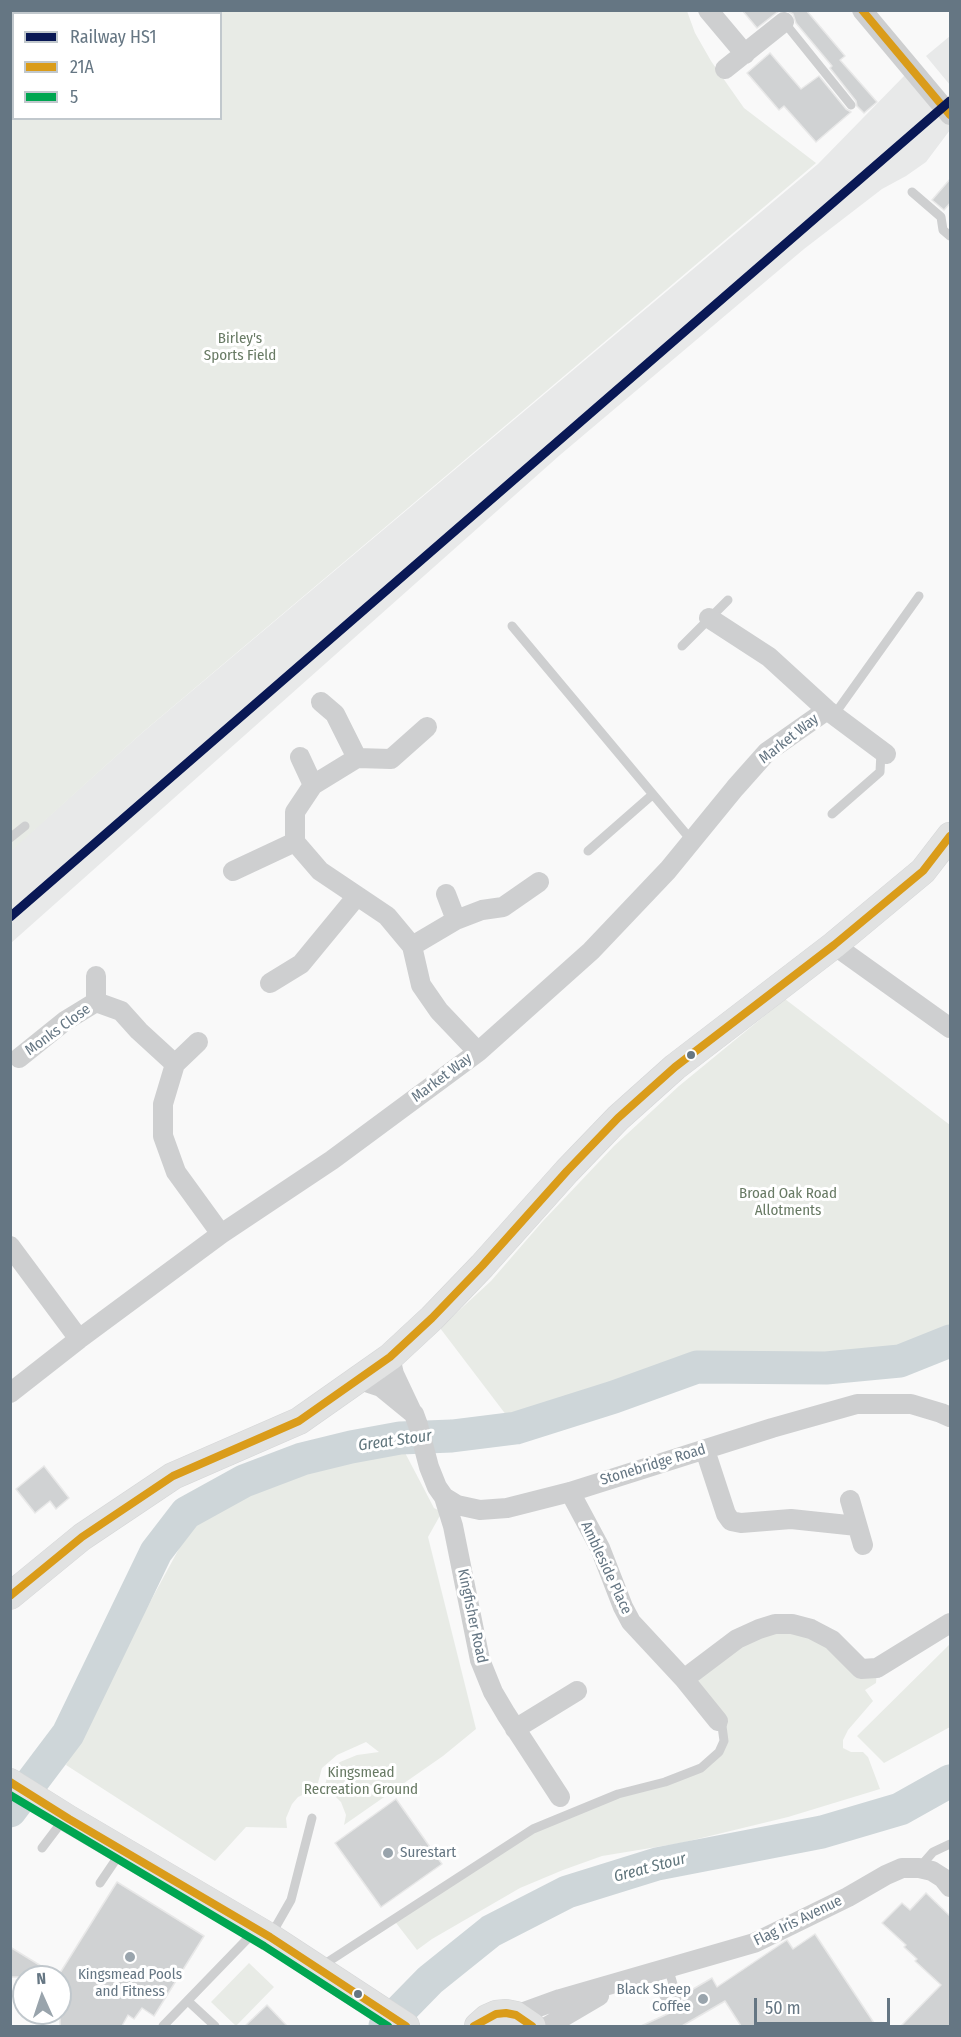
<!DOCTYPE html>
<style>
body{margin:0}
#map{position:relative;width:961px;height:2037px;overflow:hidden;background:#f9f9f9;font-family:"Fira Sans Condensed",sans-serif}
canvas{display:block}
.frame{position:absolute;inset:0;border:12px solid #657683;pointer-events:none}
.legend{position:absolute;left:12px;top:12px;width:210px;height:108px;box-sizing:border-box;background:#fff;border:2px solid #c1c8cd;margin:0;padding:8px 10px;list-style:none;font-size:18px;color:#657683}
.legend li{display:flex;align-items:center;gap:12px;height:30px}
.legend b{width:30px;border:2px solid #c1c8cd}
.north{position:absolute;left:12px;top:1965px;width:60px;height:60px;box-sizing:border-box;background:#fff;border:2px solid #c1c8cd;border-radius:50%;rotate:357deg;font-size:16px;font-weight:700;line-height:24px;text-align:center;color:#657683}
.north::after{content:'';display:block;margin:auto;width:21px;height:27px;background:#99a4ac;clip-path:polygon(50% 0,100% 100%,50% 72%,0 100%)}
.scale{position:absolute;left:754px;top:1998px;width:136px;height:27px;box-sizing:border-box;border:3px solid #657683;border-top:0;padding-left:8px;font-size:18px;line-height:21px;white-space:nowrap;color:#657683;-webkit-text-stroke:4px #fff;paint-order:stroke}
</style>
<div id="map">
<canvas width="961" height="2037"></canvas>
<div class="frame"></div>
<ul class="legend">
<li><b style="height:8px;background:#091855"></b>Railway HS1</li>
<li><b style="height:8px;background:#da9c1a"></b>21A</li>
<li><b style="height:8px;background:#00a651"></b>5</li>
</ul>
<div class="north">N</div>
<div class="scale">50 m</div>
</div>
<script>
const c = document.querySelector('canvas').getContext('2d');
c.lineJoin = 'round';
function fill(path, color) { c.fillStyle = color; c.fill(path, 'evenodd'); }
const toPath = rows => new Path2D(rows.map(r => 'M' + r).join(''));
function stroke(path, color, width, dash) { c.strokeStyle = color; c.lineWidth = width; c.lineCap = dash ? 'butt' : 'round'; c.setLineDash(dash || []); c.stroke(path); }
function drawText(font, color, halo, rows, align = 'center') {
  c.font = font + ' "Fira Sans Condensed",sans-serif'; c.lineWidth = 6; c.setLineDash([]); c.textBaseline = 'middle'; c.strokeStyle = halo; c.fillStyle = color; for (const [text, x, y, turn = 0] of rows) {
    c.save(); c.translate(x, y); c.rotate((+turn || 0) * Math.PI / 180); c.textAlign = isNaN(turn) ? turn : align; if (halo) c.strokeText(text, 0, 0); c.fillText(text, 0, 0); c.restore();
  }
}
const built = toPath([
 [950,36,950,85,926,56],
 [905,75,950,124,950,130,926,162,906,176,882,189,804,249,560,455,11,943,10,851,143,732,818,164]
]);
const green = toPath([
 [173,10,687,11,695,33,711,61,744,108,816,163,143,732,11,851,11,82,13,80,14,118,220,118,220,14,166,13],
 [785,999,950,1125,950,1334,898,1356,826,1364,696,1364,665,1372,612,1393,513,1424,440,1328,491,1281,543,1221,614,1146,679,1086],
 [402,1447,434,1508,442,1512,428,1537,476,1729,443,1756,344,1825,346,1815,341,1802,332,1793,324,1790,327,1777,334,1767,340,1762,357,1755,379,1752,366,1742,337,1755,322,1768,315,1794,307,1793,298,1797,292,1804,286,1818,287,1828,246,1827,215,1861,66,1765,93,1707,187,1534,213,1506,275,1478],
 [792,1624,877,1668,876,1683,865,1690,873,1701,848,1730,843,1740,843,1748,851,1752,863,1752,868,1757,880,1789,788,1817,681,1843,602,1856,563,1870,520,1888,432,1939,417,1950,393,1919,533,1829,701,1768,719,1752,722,1726,684,1679,711,1660],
 [950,1644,950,1727,884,1763,857,1736],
 [249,1963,274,1987,236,2026,211,2002]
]);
const river = toPath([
 [10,1811,68,1734,156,1552,186,1513,244,1481,302,1459,351,1447,400,1438,452,1436,516,1428,614,1397,697,1367,826,1368,900,1361,950,1341],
 [385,2026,430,1980,491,1931,567,1892,657,1864,822,1832,900,1809,950,1781]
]);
const building = toPath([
 [742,10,780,10,757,28,742,10],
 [786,10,806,10,845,56,840,60,877,102,864,113,857,106,856,101,830,68,832,66,796,23,793,14,786,10],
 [770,53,801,89,819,76,846,109,851,112,816,142,784,106,779,110,747,73,770,53],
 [951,178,951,202,944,210,932,200,951,178],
 [44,1466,69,1498,56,1509,50,1501,35,1513,16,1489,44,1466],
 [396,1799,442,1864,381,1907,335,1843,396,1799],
 [117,1882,204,1936,154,2016,142,2008,134,2019,128,2015,122,2026,60,2026,60,1973,117,1882],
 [926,1893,951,1917,951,2026,901,2026,941,1985,915,1961,917,1959,904,1947,906,1945,882,1923,902,1903,910,1910,926,1893],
 [815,1934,876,2026,741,2026,725,2001,682,2026,641,2026,685,2006,683,2001,683,1995,712,1978,717,1987,787,1940,793,1949,815,1934],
 [10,1947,59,1977,10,1977,10,1947],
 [267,2005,287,2026,245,2026,267,2005]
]);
const lane = toPath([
 [784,22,851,105],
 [912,192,941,217,943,230,950,236],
 [512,626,692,841],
 [682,646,728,600],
 [834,715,919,596],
 [832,814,880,772,881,752],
 [10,838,25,826],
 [588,851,652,795],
 [42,1848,64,1819],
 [919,1868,933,1852,950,1844],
 [100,1883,121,1852],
 [271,1935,291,1900,312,1818],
 [320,1967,533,1829,618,1794,665,1782,701,1768,719,1752,724,1741,722,1726,718,1721],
 [668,1967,677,1998],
 [654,1972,667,2003],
 [189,2002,215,2026],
 [163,2026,255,1931]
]);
const street = toPath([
 [708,10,745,54],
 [862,10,950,115],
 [725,69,784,22],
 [709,618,769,657,827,710,886,754],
 [321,702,335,714,357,758],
 [427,727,391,759,357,758,313,785,295,812,295,842,320,871,387,916,412,946,421,985,439,1011,478,1052],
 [300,757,313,785],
 [233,871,295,842],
 [446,894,456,920],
 [834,945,950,1028],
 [412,946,456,920,482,910,503,907,539,882],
 [96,976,96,1002],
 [270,983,301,964,357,896],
 [19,1058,65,1021,96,1002,121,1011,139,1031,175,1064,163,1104,163,1136,176,1172,221,1234],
 [175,1064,198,1042],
 [10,1246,79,1339],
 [390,1357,394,1374,411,1410],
 [360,1380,381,1387,414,1414,418,1425,429,1467,437,1487,444,1497,457,1505,480,1510,507,1508,570,1492,772,1428,857,1404,911,1404,941,1413,950,1417],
 [10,1393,79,1339,221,1234,332,1160,478,1052,591,951,668,870,735,788,767,752,827,710],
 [705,1450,726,1514,731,1521,741,1523,791,1519,857,1526],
 [570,1492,600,1548,623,1607,631,1622,684,1679,718,1721],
 [444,1497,453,1526,480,1660,493,1692,506,1714,560,1797],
 [850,1500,863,1545],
 [877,1668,950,1623],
 [684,1679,737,1639,759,1629,775,1624,792,1624,811,1629,832,1640,861,1669,877,1668],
 [515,1729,577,1691],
 [516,2015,560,1999,754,1943,848,1897,886,1875,902,1868,919,1868,932,1871,943,1878,950,1887],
 [548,2026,599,1996]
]);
const secondary = toPath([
 [10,1596,82,1537,173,1476,299,1421,390,1357,432,1318,482,1266,567,1171,618,1118,675,1067,834,945,923,871,950,836],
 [10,1782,69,1819,270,1937,406,2026],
 [478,2026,487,2018,496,2014,506,2013,516,2015,532,2026]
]);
const bus1 = toPath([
 [862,10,950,115],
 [10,1596,82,1537,173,1476,299,1421,390,1357,432,1318,482,1266,567,1171,618,1118,675,1067,834,945,923,871,950,836],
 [10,1782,69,1819,270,1937,406,2026],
 [474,2026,496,2014,506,2013,516,2015,532,2026]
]);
const bus2 = toPath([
 [10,1795,264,1946,388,2026]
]);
const rail1 = toPath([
 [10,917,950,101]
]);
const markers = [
 [691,1055,5,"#657683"],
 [388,1853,6,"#99a4ac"],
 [130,1957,6,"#99a4ac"],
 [358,1994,5,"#657683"],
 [703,1999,6,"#99a4ac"]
];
const parkNames = [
 ["Birley's",240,339],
 ["Sports Field",240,356],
 ["Broad Oak Road",788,1194],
 ["Allotments",788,1211],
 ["Kingsmead",361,1773],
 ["Recreation Ground",361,1790]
];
const streetNames = [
 ["Market Way",789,739,-38],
 ["Monks Close",58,1030,-36],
 ["Market Way",442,1078,-37],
 ["Stonebridge Road",653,1465,-17],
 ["Ambleside Place",606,1568,65],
 ["Kingfisher Road",472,1616,78],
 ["Flag Iris Avenue",798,1921,-26]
];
const poiNames = [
 ["Surestart",400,1853],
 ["Kingsmead Pools",130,1975,"center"],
 ["and Fitness",130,1992,"center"],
 ["Black Sheep",691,1990,"right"],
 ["Coffee",691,2007,"right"]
];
const waterNames = [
 ["Great Stour",395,1441,-8],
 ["Great Stour",650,1868,-15]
];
fill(built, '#e8e9e9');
fill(green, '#e8ebe6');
stroke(river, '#ced6d9', 33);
fill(building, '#d0d2d3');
stroke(building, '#e8e8e8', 1.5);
stroke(secondary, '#d5d6d7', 28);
stroke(lane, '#cecfd0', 9);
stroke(street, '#cecfd0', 20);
stroke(secondary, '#e1e2e2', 27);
stroke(bus1, '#da9c1a', 8);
stroke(bus2, '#00a651', 8);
stroke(rail1, '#091855', 9);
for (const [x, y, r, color] of markers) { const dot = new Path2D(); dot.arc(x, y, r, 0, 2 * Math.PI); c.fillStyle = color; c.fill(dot); stroke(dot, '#fff', 2); }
drawText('15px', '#687a64', '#fff', parkNames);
drawText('15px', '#657683', '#fff', streetNames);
drawText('15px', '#657683', '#fff', poiNames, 'left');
drawText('italic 16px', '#60757c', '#fff', waterNames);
</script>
